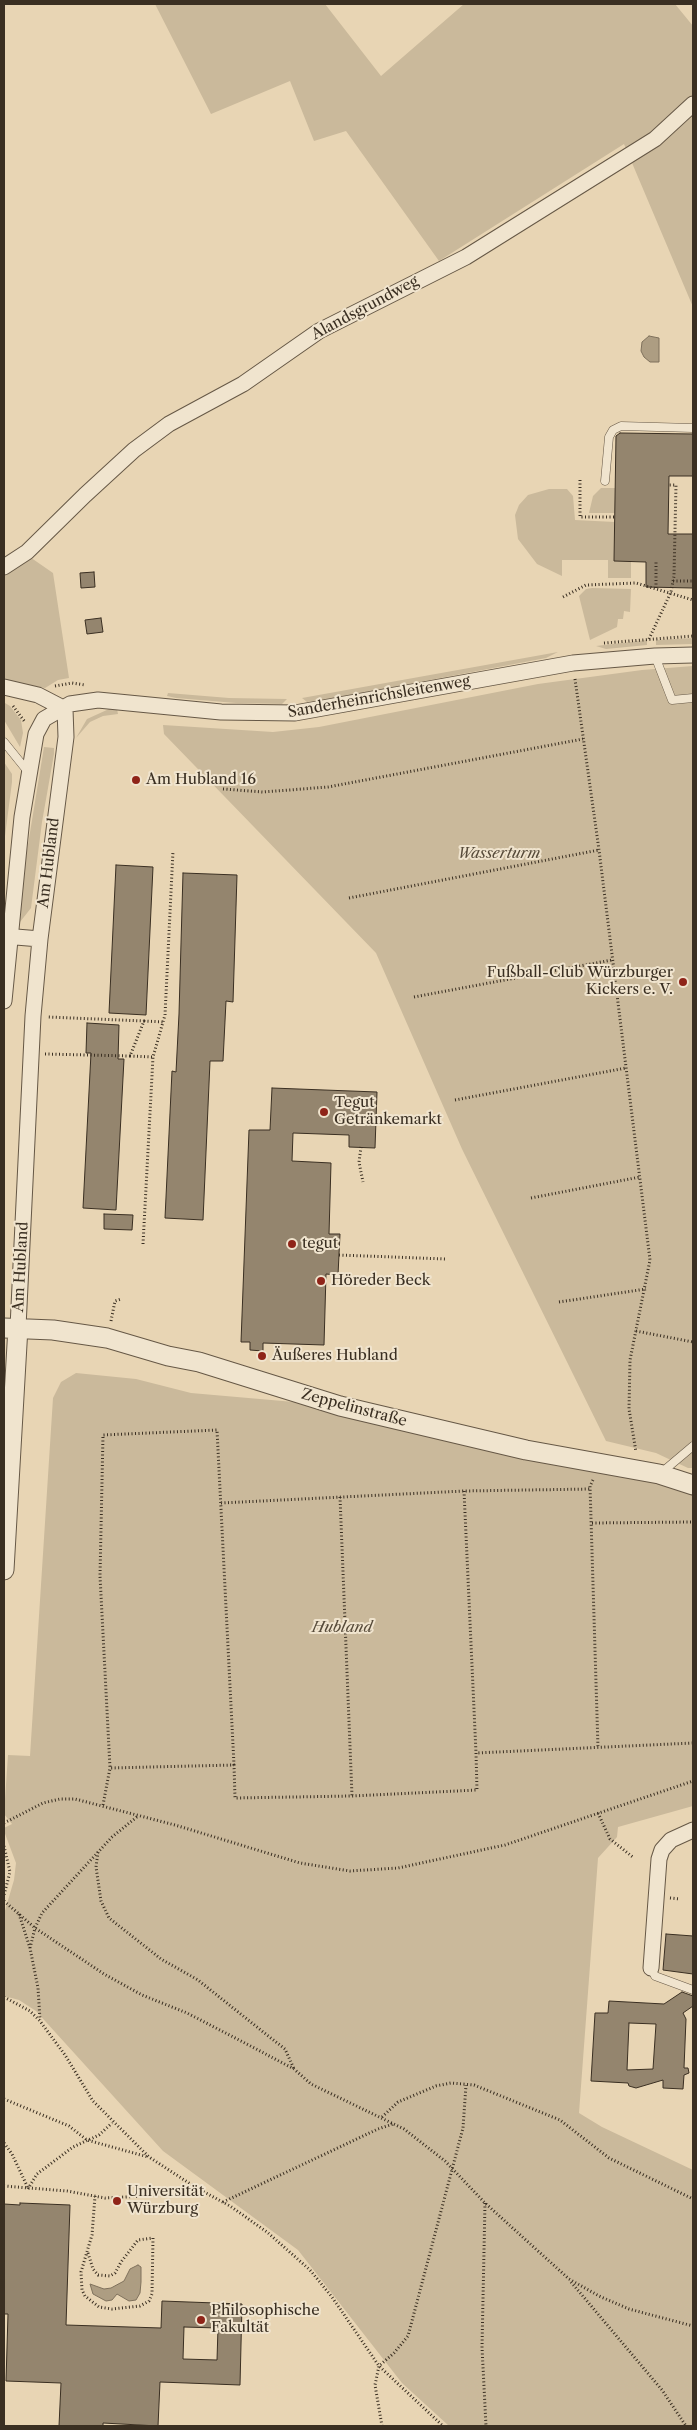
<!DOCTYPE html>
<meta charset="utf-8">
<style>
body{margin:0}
#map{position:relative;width:697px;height:2430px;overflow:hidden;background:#e8d5b4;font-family:"Libre Caslon Text",serif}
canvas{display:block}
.frame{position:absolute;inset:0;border:5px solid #3a2f22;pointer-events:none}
</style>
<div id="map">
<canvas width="697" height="2430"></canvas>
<div class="frame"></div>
</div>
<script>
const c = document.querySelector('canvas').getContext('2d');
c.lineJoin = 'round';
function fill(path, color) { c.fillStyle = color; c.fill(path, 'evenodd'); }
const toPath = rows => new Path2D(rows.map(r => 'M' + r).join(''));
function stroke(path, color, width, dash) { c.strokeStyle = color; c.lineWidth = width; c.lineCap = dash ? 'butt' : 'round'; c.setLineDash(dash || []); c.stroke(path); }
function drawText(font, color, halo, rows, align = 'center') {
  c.font = font + ' "Libre Caslon Text",serif'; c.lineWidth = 4; c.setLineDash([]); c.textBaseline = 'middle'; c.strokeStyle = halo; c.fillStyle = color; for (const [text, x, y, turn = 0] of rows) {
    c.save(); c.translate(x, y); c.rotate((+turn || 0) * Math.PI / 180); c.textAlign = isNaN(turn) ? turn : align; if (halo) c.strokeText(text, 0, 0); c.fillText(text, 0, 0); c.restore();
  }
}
const green = toPath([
 [155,4,325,4,381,76,464,4,675,4,693,26,693,307,624,144,439,261,346,131,314,141,290,81,211,114],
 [601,488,615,488,615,513,589,513,593,496],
 [549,489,567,489,573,496,575,520,615,522,614,561,631,562,631,578,608,578,608,560,562,560,562,576,537,564,518,539,515,515,519,505,528,495],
 [27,555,53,573,69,678,58,680,45,688,4,680,4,572],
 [592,588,631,589,630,612,624,611,623,619,618,619,617,627,590,640,579,596,586,589],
 [693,638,693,644,656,645,656,640],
 [647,640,647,645,606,649,596,646],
 [558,652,546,658,351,695,307,702,302,698],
 [693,666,693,1468,688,1468,656,1453,606,1441,462,1149,376,953,164,734,163,725,273,732,319,727,538,684,642,670],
 [168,693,229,698,287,699,282,704,236,703,176,698,167,696],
 [5,703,10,706,21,720,23,733,20,747,4,720],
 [109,709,117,709,118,714,103,716,90,722,76,738,87,719],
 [44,747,54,748,54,754,42,822,31,908,20,922,23,875],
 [4,762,12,774,12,782,4,844],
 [76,1373,136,1379,191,1393,340,1406,693,1485,693,1806,618,1827,617,1837,598,1858,579,2113,602,2127,693,2170,693,2426,449,2426,402,2383,298,2250,163,2151,36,2011,19,2000,4,1996,4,1914,14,1880,16,1863,4,1831,4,1828,12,1824,4,1814,8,1755,30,1756,53,1398,61,1382]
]);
const water = toPath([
 [649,336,659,338,659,362,650,362,644,357,641,351,642,342,649,336],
 [138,2265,141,2267,141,2282,140,2293,136,2300,129,2301,117,2294,112,2300,106,2301,93,2294,90,2284,104,2289,111,2288,124,2281,130,2269,138,2265]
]);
const building = toPath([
 [620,433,693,434,693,476,669,476,668,534,693,534,693,588,646,587,646,562,614,561,616,436,620,433],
 [94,572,95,587,81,588,80,573,94,572],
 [101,618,103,632,87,634,85,620,101,618],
 [116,865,153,867,146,1015,109,1013,116,865],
 [183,873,237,875,233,1002,226,1001,223,1061,210,1061,203,1220,165,1218,172,1071,176,1072,179,1014,183,873],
 [87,1023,119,1025,118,1059,124,1059,116,1210,83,1208,91,1053,86,1053,87,1023],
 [272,1088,377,1092,375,1148,349,1147,349,1135,293,1133,292,1161,331,1163,329,1234,340,1234,338,1275,326,1274,324,1345,263,1343,263,1351,250,1350,250,1342,241,1342,249,1130,270,1130,272,1088],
 [104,1214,133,1215,132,1230,104,1229,104,1214],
 [666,1934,693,1936,693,1974,663,1970,666,1934],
 [682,1992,693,1996,693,2006,683,2013,686,2019,684,2068,688,2068,689,2073,684,2075,683,2089,663,2088,663,2080,636,2088,629,2086,628,2083,591,2081,595,2013,608,2013,609,2001,664,2004,682,1992],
 [629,2023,656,2024,653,2069,627,2070,629,2023],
 [20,2203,70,2205,66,2325,161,2328,162,2301,242,2304,240,2385,160,2382,158,2426,103,2423,103,2426,59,2426,61,2383,6,2381,8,2314,4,2314,4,2204,20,2205,20,2203],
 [184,2327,218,2328,217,2360,183,2359,184,2327]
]);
const path = toPath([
 [580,480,580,517,615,517],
 [673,581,693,581],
 [656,588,656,562],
 [563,597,586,585,636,583,693,600],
 [649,639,671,592,674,576,676,485,669,485],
 [604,643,693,636],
 [575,679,599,850,650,1260,630,1360,629,1409,636,1452],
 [55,686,72,683,85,685],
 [13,706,25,722],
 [223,789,263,792,328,787,583,739],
 [349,898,599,850],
 [414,997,612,960],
 [144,1021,164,1022],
 [45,1054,130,1056,144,1021,48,1017],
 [130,1056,153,1057],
 [455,1100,626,1068],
 [361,1147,359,1162,363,1182],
 [531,1198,640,1177],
 [143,1244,153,1057,165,1015,173,851],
 [339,1255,446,1259],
 [559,1302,646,1289],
 [111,1321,115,1301,121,1299],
 [636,1331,693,1342],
 [593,1480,590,1486,598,1748],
 [464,1491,476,1753],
 [340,1497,352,1796],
 [221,1503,464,1491,591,1489],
 [592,1523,693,1522],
 [234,1765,217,1430,103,1435,100,1576,110,1768,234,1765,235,1798,352,1796,477,1790,476,1753,693,1743],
 [103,1805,110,1768],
 [598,1813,610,1839,634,1858],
 [4,1823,43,1803,60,1799,75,1799,175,1825,300,1863,350,1871,398,1868,505,1845,693,1781],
 [4,1846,10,1872,4,1895],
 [98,1852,96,1867,101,1901,109,1918,161,1959,198,1980,267,2035,285,2049,294,2069],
 [670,1898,680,1899],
 [4,1901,35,1928,104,1974,142,1995,187,2013,241,2041,294,2069,311,2084,404,2129,445,2161,485,2203,569,2279,599,2296,629,2309,693,2326],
 [19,1914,30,1948,38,1988,40,2020],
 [30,1948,35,1928,42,1913,112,1837,138,1816],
 [4,1997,30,2011,40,2021,65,2055,93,2101,149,2157,195,2187,230,2206,267,2232,310,2270,332,2297,379,2366,443,2426],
 [4,2099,69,2126,87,2140,148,2157],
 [382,2117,398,2102,436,2086,451,2083,474,2085,560,2120,609,2158,693,2199],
 [4,2143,12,2154,28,2188],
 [4,2186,67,2191,105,2198,185,2194,195,2187],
 [28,2189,37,2174,73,2147,99,2135,112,2123],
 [223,2202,378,2129,393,2124],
 [485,2203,482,2347,486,2426],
 [88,2253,93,2269,98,2275,110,2276,115,2273,121,2262,138,2240,153,2238,152,2294,149,2301,140,2306,112,2309,99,2307,85,2296,82,2290,81,2272,92,2235,95,2196],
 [571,2282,662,2390,686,2426],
 [4,2343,7,2343],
 [382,2426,375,2385,379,2366,394,2353,408,2336,463,2128,466,2085]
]);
const service = toPath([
 [605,481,609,437,613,430,621,426,693,428],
 [655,656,672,700,693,698],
 [4,742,29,773],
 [661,1473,693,1446],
 [651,1968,655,1976,693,1990]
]);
const minor = toPath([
 [4,567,27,552,85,495,134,450,169,424,243,384,319,331,466,257,655,139,693,104],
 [4,687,38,695,65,709],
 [4,936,40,939],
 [4,1001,22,817,36,734,44,719,70,704,98,700,221,712,295,713,573,663,655,656,693,655],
 [18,1327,33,1016,40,939,66,737,65,709],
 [651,1968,659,1859,662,1850,671,1840,693,1830]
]);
const tertiary = toPath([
 [4,1328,53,1330,107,1338,168,1356,199,1362,340,1406,526,1450,659,1474,693,1485],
 [4,1570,18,1327]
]);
const markers = [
 [136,780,5,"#8f2418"],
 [683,982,5,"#8f2418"],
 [324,1112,5,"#8f2418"],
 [292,1244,5,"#8f2418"],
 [321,1281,5,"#8f2418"],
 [262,1356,5,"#8f2418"],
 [117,2201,5,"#8f2418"],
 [201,2320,5,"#8f2418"]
];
const streetNames = [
 ["Alandsgrundweg",365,308,-28],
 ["Sanderheinrichsleitenweg",379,697,-10],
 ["Am Hubland",49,863,-83],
 ["Am Hubland",21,1267,-87],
 ["Zeppelinstraße",354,1408,15]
];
const poiNames = [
 ["Am Hubland 16",146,780],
 ["Fußball-Club Würzburger",673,973,"right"],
 ["Kickers e. V.",673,990,"right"],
 ["Tegut",334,1103],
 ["Getränkemarkt",334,1120],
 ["tegut",302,1244],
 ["Höreder Beck",331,1281],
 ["Äußeres Hubland",272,1356],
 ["Universität",127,2192],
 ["Würzburg",127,2209],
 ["Philosophische",211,2311],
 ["Fakultät",211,2328]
];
const parkNames = [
 ["Wasserturm",499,854],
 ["Hubland",342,1628]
];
fill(green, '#cab99b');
fill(water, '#ad9d82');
stroke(water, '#7f715c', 1);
fill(building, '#94856e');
stroke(building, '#3a2f22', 1);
stroke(service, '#665846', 9);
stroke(minor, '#665846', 17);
stroke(tertiary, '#665846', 21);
stroke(path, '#3a2f22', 3, [1, 2.5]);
stroke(service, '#f0e4ce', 8);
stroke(minor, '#f0e4ce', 15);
stroke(tertiary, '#f0e4ce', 19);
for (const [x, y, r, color] of markers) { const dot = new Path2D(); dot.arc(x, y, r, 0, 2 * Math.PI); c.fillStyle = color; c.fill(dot); stroke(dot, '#f0e4ce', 2); }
drawText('15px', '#3a2f22', '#f0e4ce', streetNames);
drawText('15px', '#3a2f22', '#f0e4ce', poiNames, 'left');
drawText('italic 15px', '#574b3a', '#f0e4ce', parkNames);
</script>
